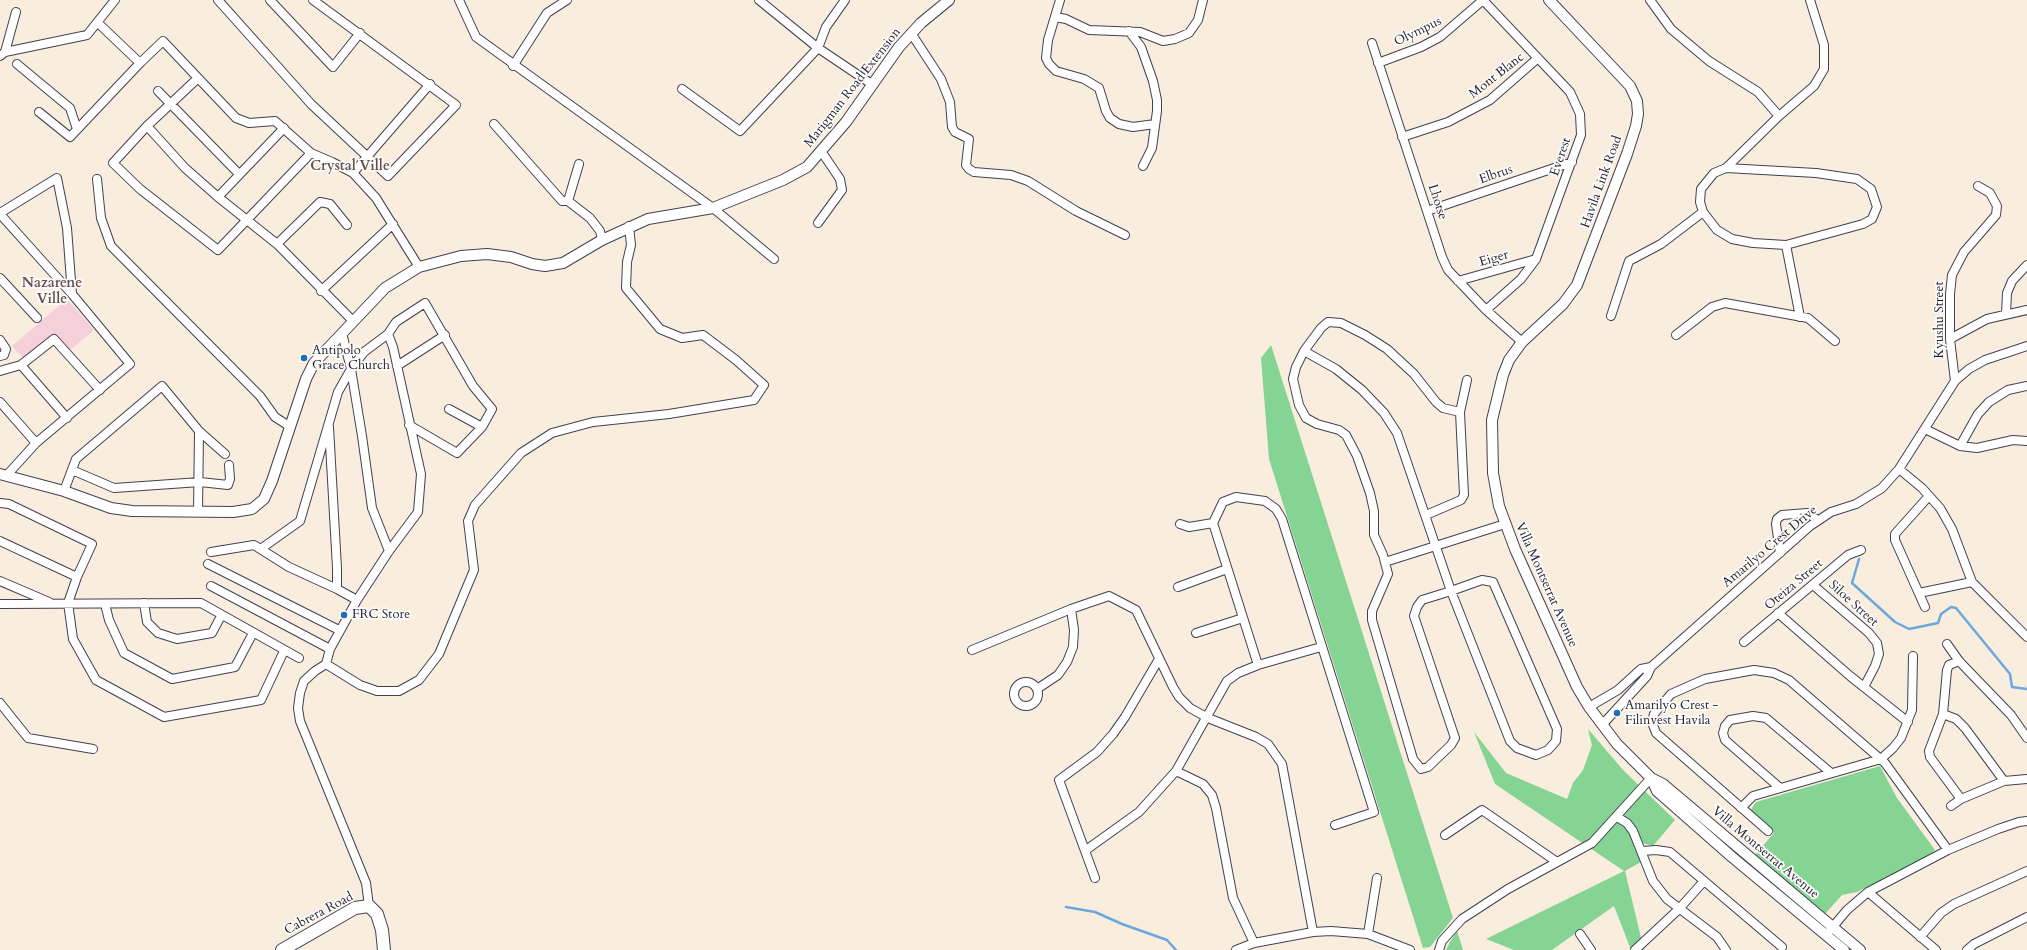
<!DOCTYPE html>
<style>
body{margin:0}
canvas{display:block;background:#f9eddd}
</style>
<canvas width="2027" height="950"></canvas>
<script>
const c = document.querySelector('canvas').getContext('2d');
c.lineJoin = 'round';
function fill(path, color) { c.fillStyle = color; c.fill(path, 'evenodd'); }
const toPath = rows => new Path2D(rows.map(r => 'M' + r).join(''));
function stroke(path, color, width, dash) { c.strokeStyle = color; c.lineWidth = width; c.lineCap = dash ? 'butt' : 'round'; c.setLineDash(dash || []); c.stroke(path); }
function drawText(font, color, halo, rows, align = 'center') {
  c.font = font + ' Cardo,serif'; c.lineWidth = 3.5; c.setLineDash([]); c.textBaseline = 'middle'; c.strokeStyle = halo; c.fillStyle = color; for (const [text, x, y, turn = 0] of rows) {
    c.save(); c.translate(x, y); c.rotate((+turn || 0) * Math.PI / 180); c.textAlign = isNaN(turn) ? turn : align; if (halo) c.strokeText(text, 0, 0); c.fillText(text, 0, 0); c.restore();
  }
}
const built = toPath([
 [67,299,94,330,69,351,54,335,25,360,12,346]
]);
const green = toPath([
 [1271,345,1453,918,1430,947,1423,948,1269,459,1261,358],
 [1588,729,1624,771,1675,820,1653,846,1632,840,1641,862,1625,871,1644,950,1631,950,1614,906,1552,950,1514,950,1486,939,1624,871,1495,784,1474,732,1506,773,1567,799,1573,783,1583,770,1592,745],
 [1880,766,1897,798,1935,850,1927,858,1857,892,1842,895,1824,915,1754,856,1774,833,1750,811,1756,802],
 [1457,931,1463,950,1446,950,1450,942]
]);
const stream = toPath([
 [1859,559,1852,583,1895,622,1909,629,1938,623,1941,614,1951,607,1956,608,2010,674,2012,687,2027,689],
 [1066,907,1095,912,1122,924,1167,940,1176,950]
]);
const minor = toPath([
 [218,0,311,104,388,176,456,105,313,0],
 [270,0,333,67,360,33],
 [459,0,476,37,713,208,774,259],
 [759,0,818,48,873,85],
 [1060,0,1048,40,1046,58,1049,64,1056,71,1084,79,1099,88,1106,111,1110,118,1119,124,1133,127,1155,124],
 [1483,0,1570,92,1580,114,1581,135,1536,259,1521,279,1486,310],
 [1650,0,1671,29,1709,61,1758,92,1779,116],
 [1055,17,1066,19,1089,30,1140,32,1163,41,1175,39,1189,33,1198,20,1203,0],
 [98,23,140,63],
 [1129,31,1141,47,1153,81,1157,100,1157,111,1152,148,1143,166],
 [911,33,941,79,950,102,952,127,955,132,969,139,966,165,969,169,974,172,1011,175,1028,181,1076,211,1125,235],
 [1372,43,1442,257,1448,270,1486,310,1522,342],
 [5,52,87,35,115,0],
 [0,56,5,52,16,12],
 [1378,63,1421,47,1440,37,1483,0],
 [17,64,70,108,77,129],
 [513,66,547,13,567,0],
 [198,78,147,126,113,163,140,189,218,250,311,153],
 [682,89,740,131,818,48,826,27,845,0],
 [158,91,239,174],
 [39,112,70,137,140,63,163,41,236,118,249,123,275,121,311,153,332,162,353,173,376,198,419,267],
 [494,124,562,201,568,201,590,218,600,231,602,240],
 [147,126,185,168,218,197,277,244,353,321],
 [1402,137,1448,122,1490,100,1538,58],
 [1726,168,1816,173,1857,179,1871,189,1877,207,1872,219,1863,224,1786,245,1753,243,1732,239,1717,230,1703,212,1700,202,1701,189,1714,173,1726,168,1779,116,1814,86,1824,69,1824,45,1810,0],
 [353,173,430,84],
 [97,179,101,218,111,246,260,396,275,417,289,426],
 [218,197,284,128],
 [568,201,579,164],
 [1427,211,1572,162],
 [0,213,57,178,67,228,72,294],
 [0,214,72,294,130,364,36,443,7,475],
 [818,223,842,190,840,179,821,151],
 [277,244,320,202,330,204,347,225],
 [1786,245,1800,317],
 [0,278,37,318],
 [1458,281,1536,259],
 [321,291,393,224],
 [2006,314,2007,293,2012,281,2027,265],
 [1611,316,1629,261,1661,244,1703,212],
 [342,333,351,369,362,436,372,508,389,551],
 [1676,335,1712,307,1725,303,1808,318,1835,341],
 [1950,339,1987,319,2027,310],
 [0,340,6,349,4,355,0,356],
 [1304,351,1336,369,1362,390,1384,413,1397,433,1451,591,1510,741,1517,748,1536,755,1548,750,1556,741,1557,729,1493,582,1482,580,1451,591,1422,600,1417,607,1414,616,1455,738,1451,745,1428,767,1421,769,1413,759,1372,620,1372,611,1388,574,1383,555,1374,535,1374,511,1370,493,1357,456,1346,435,1339,430,1317,424,1306,418,1299,405,1293,379,1296,367,1304,351,1321,328,1328,322,1341,323,1365,335,1387,349,1414,374,1436,402,1443,408,1460,412],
 [21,365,67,418],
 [397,366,445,335],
 [0,371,21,365,54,339,100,390],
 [1955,381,1950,339,1950,294,1952,275,1964,252,1996,215,1997,206,1990,193,1978,186],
 [0,402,36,443],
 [449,409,482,427],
 [329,427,337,568,337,589,357,600],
 [1925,429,1960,446,1977,448,2013,440,2027,441],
 [199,431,225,454],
 [1960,446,1978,414,1989,402,2008,390,2027,386],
 [1899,469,1922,488,1940,508,1952,529,1972,582,2027,637],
 [72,470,114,488,200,482,228,485,230,479,229,465],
 [64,491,76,459,162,386,199,431,198,512],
 [0,503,9,504,92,544,77,577,68,603,73,639,96,680,164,717,261,700,284,651],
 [1426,515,1461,500,1464,495,1460,412,1467,380],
 [1180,524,1189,527,1213,523],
 [0,541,77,577],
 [262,548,300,521,338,392,351,369,364,352,388,334,396,322,425,303,473,386,492,409,482,427,457,453,409,425],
 [211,552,254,545,289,567,337,589],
 [1780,553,1776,524,1777,519,1782,515,1807,513,1818,520],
 [1385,562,1505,524],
 [208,564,339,630],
 [0,581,49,602],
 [1813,585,1869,633,1877,643,1879,654,1875,666,1864,687],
 [211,586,330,649],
 [1178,587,1227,569],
 [1919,593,1972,582],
 [144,603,147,622,158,633,177,639,212,633,221,616],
 [0,604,201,603,299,658],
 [105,604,109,620,124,653,172,679,235,667,253,633],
 [1925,607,1895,540,1895,534,1929,496],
 [1778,613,1850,676,1908,722],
 [1196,633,1243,618],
 [1744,642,1848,555,1861,550],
 [1947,644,1959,661,2011,715,2027,738],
 [972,650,1071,609,1109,596,1136,610,1173,687,1179,697,1190,708,1208,718,1256,737,1268,744,1282,764,1313,932],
 [1959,661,1949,665,1947,670,1943,714,1929,751,1930,757,1961,799],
 [326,664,330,649,357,600,389,551,418,512,421,474,393,347,388,334],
 [1258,665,1213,523,1223,502,1236,497,1265,501,1276,509,1282,519,1374,812,1335,825],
 '1014 694a12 12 0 1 1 24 0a12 12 0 1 1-24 0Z',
 [1037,689,1058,675,1067,662,1073,647,1074,630,1071,609],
 [0,703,28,738,93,749],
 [1589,707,1618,690,1641,669,1651,667],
 [1943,714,1956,719,1965,728,2004,781],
 [1602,725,1647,676,1651,667,1810,526,1831,512,1856,504,1882,488,1899,469,1955,381,1969,369,1985,360,2027,346],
 [1176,771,1203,784,1212,795,1216,808,1233,898,1254,943],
 [1779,787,1725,740,1723,733,1725,726,1730,720,1753,716,1766,718,1830,772],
 [1951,806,1961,799,2004,781,2027,779],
 [1741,808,1753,796,1881,759,1893,748,1901,738,1912,710,1913,656],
 [1617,817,1627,823,1633,831,1653,881,1667,899,1717,937,1726,950],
 [1768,831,1656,733,1652,722,1654,714,1671,694,1705,679,1754,670,1774,673,1789,680,1885,763,1948,850],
 [1445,835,1482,810,1557,862],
 [1086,850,1139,812,1176,771,1227,681,1238,673,1258,665,1321,647],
 [1642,851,1656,850,1670,852,1782,947],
 [1095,878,1059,780,1097,752,1113,734,1125,717,1159,659],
 [1868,892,1936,950],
 [369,906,366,883,300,721,298,708,300,693,304,681,315,671,326,664,360,685,377,691,399,691,419,680,439,654,474,570,468,521,475,505,521,453,552,433,593,422,669,414,754,400,764,385,736,360,703,335,682,338,660,329,626,288,627,262,631,245,629,226],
 [1368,934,1377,878],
 [1580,934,1591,950],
 [1826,935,1847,910,1868,892,1948,850,1998,829,2019,822,2027,821],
 [1920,937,1941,913,1954,904,2027,871],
 [1236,950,1254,943,1313,932,1331,931,1368,934,1410,950],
 [1439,950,1442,941,1462,919,1508,889,1592,843,1651,778],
 [1635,950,1679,909,1704,881],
 [1967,950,1974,944,2027,917]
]);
const tertiary = toPath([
 [1549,0,1630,86,1637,101,1638,114,1636,126,1627,154,1577,285,1563,304,1522,342,1509,360,1503,375,1492,420,1493,473,1499,506,1515,549,1577,687,1589,707,1617,744,1651,778,1663,784,1860,950],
 [0,474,64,491,111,508,132,511,233,512,252,509,264,499,272,481,306,379,314,363,385,288,419,267,461,256,487,254,511,257,532,264,545,266,563,263,602,240,648,219,713,208,783,180,807,167,846,122,899,47,921,23,949,0],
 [1651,778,1657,791,1732,857,1844,950]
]);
const secondary = toPath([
 [282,950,355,908,369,906,377,914,382,930,384,950]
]);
const markers = [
 [304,358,4,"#1f6fb2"],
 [344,615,4,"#1f6fb2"],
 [1617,713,4,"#1f6fb2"]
];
const streetNames = [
 ["Olympus",1418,32,-26],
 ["Mont Blanc",1497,76,-38],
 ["Marigman Road Extension",853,88,-52],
 ["Everest",1561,157,-71],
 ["Elbrus",1496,175,-19],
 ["Havila Link Road",1602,182,-70],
 ["Lhotse",1437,202,72],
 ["Eiger",1494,259,-16],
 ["Kyushu Street",1940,320,-90],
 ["Amarilyo Crest Drive",1770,547,-40],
 ["Villa Montserrat Avenue",1546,585,66],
 ["Oteiza Street",1794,585,-40],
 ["Siloe Street",1853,604,42],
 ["Villa Montserrat Avenue",1765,853,40],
 ["Cabrera Road",319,914,-28]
];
const poiNames = [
 ["Antipolo",312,351],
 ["Grace Church",312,366],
 ["FRC Store",352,615],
 ["Amarilyo Crest -",1625,706],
 ["Filinvest Havila",1625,721]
];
const neighbourhoodNames = [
 ["Crystal Ville",350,167],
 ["Nazarene",52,284],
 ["Ville",52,300]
];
fill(built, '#f5cfda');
fill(green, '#85d493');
stroke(stream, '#6ca8dd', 2.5);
stroke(minor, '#424053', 10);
stroke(tertiary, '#424053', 12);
stroke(secondary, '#424053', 14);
stroke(minor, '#fff', 8);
stroke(tertiary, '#fff', 10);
stroke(secondary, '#fff', 12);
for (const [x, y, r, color] of markers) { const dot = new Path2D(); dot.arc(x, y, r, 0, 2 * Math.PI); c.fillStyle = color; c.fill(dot); stroke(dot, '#fdfcf7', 1.5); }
drawText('13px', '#22223b', '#fdfcf7', streetNames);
drawText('13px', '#22223b', '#fdfcf7', poiNames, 'left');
drawText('bold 14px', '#664c55', '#fdfcf7', neighbourhoodNames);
</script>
